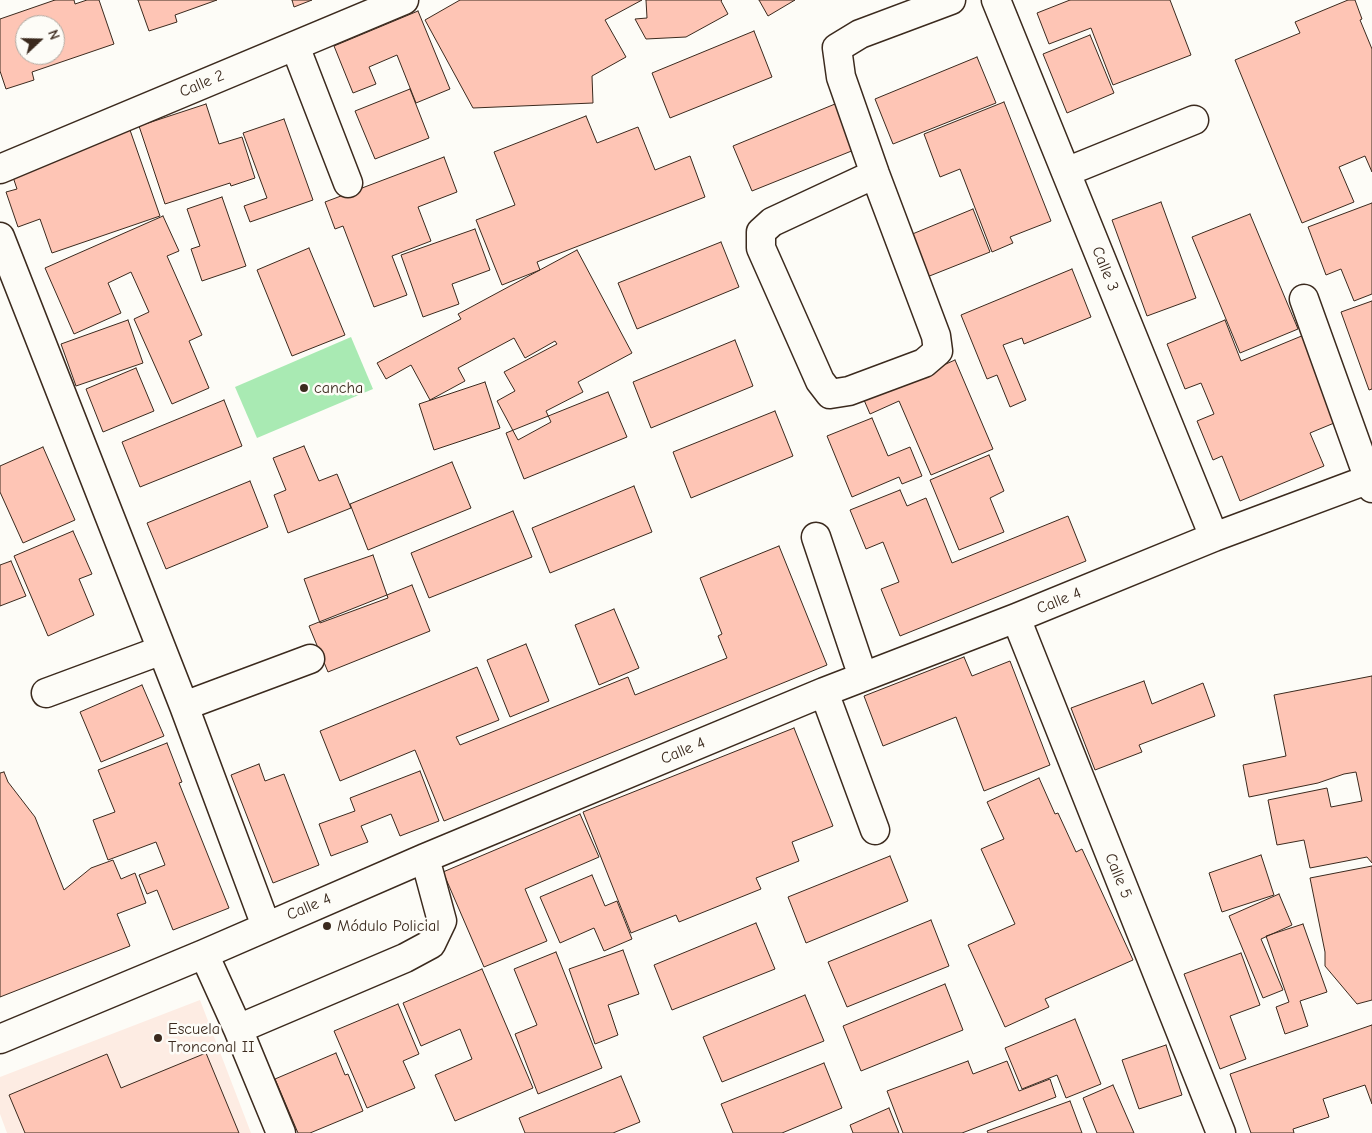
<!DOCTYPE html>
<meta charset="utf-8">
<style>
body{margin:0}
#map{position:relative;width:1372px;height:1133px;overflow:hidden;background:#fdfcf7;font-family:"Comic Neue",sans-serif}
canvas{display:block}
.north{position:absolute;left:15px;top:15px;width:50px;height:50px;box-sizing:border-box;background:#fdfcf7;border:1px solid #afa8a0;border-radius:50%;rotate:69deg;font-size:14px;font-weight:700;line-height:20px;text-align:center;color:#3b2a1e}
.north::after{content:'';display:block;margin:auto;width:18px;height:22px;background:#3b2a1e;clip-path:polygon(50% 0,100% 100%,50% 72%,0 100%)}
</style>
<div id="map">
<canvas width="1372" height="1133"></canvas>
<div class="north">N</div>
</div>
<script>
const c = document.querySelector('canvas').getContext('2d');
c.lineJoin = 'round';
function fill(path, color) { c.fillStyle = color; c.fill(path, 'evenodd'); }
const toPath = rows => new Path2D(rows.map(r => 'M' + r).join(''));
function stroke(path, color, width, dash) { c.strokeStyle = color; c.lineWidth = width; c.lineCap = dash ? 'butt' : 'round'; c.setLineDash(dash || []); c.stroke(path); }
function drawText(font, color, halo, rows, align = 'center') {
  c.font = font + ' "Comic Neue",sans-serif'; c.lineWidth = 5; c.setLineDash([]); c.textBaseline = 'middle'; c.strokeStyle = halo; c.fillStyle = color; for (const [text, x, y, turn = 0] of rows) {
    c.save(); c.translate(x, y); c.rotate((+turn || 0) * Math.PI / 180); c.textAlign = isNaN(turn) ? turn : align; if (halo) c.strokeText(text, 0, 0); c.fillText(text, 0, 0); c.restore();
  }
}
const built = toPath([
 [200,1000,251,1133,7,1133,0,1114,0,1077]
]);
const green = toPath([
 [351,337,373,389,257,438,235,387]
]);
const building = toPath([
 [55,0,74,0,75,4,87,0,99,0,114,44,32,72,34,80,6,89,0,71,0,19,55,0],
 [25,25,55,25,55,55,25,55,25,25],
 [138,0,217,0,175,15,177,22,149,31,138,0],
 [292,0,312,0,294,7,292,0],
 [460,0,642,0,605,20,626,57,592,76,593,103,473,108,425,20,460,0],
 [646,0,722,0,721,1,728,14,686,37,646,39,635,19,647,18,646,0],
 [759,0,795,0,768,16,759,0],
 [1070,0,1170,0,1191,55,1113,85,1091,28,1049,44,1037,13,1070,0],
 [1348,0,1355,0,1362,19,1360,20,1372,49,1372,172,1365,156,1339,167,1354,202,1302,223,1235,60,1300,33,1295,22,1348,0],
 [418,11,450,89,416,103,397,55,369,67,376,84,353,93,334,46,418,11],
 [754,31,772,77,670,118,652,73,754,31],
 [1090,35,1114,93,1067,113,1043,54,1090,35],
 [977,57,996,103,893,144,875,99,977,57],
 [410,89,429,138,375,159,355,111,410,89],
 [1004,102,1051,221,1010,237,1013,243,992,252,960,169,940,177,924,134,1004,102],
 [206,104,219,144,242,137,255,178,231,186,230,183,165,204,139,126,206,104],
 [835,104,854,150,752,191,733,146,835,104],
 [586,116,597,143,638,127,655,170,690,156,705,197,537,262,540,270,502,285,476,220,515,205,494,152,586,116],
 [284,119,313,200,250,222,244,206,267,198,243,133,284,119],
 [130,130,160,216,52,253,40,219,18,227,6,192,17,189,11,171,130,130],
 [444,157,457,192,418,207,431,241,392,256,407,295,374,307,343,226,335,229,325,202,444,157],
 [222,197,246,266,202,281,191,249,200,246,187,209,222,197],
 [1161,202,1196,298,1147,316,1112,220,1161,202],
 [1372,203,1372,294,1354,301,1341,269,1326,275,1308,227,1372,203],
 [973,209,990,252,927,277,910,235,973,209],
 [1250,214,1298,329,1240,353,1192,237,1250,214],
 [163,216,179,251,167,256,202,335,189,341,209,388,172,404,134,319,149,312,131,272,108,283,121,313,74,334,45,268,163,216],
 [475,229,490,270,452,284,459,304,423,317,401,255,475,229],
 [721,242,739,287,637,329,618,283,721,242],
 [309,248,345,335,292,356,257,270,309,248],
 [577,250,632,353,578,382,583,392,546,411,551,422,518,440,497,401,515,391,504,372,557,344,555,341,525,358,514,338,458,368,465,381,430,400,411,365,386,379,377,363,461,319,458,314,577,250],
 [1072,269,1091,317,1024,344,1022,338,1003,345,1026,400,1010,407,997,375,987,379,961,315,1072,269],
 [1372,301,1372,389,1369,390,1341,312,1372,301],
 [128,320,143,363,76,386,61,344,128,320],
 [1225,320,1241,361,1304,335,1339,421,1310,433,1324,466,1240,501,1222,456,1213,460,1197,421,1214,414,1201,383,1185,389,1167,344,1225,320],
 [735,340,753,386,651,428,633,382,735,340],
 [955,360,993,449,931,475,899,401,870,414,864,400,955,360],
 [136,368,154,411,103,432,86,389,136,368],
 [485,382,500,428,434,450,419,404,485,382],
 [608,392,627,437,524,479,506,433,608,392],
 [224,400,242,446,140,487,122,442,224,400],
 [775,411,793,456,691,498,673,452,775,411],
 [872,418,888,456,910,447,922,476,902,484,899,477,852,497,827,436,872,418],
 [304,446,319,481,337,474,351,508,288,533,274,495,286,490,273,458,304,446],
 [43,447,75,520,23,543,0,492,0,466,43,447],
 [989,455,1004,491,990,498,1004,532,959,550,930,480,989,455],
 [452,462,471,508,368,550,350,504,452,462],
 [250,481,268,527,166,569,147,523,250,481],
 [634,486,652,532,550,573,532,528,634,486],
 [900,490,907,506,926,498,952,563,1068,516,1086,561,900,636,881,589,899,582,883,542,866,549,850,510,900,490],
 [513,511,532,557,429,598,411,553,513,511],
 [73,531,92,574,79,579,94,615,48,636,14,556,73,531],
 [779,546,827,665,444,821,415,750,340,781,320,731,477,667,499,720,456,737,460,745,628,677,635,695,727,658,718,636,722,634,700,578,779,546],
 [373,555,388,598,320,623,304,579,373,555],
 [11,561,26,596,0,606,0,565,11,561],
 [412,585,430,631,328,672,309,626,412,585],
 [614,609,639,668,599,685,575,625,614,609],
 [526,644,549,701,510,717,487,660,526,644],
 [964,657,972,676,1010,661,1050,765,984,791,956,717,883,746,864,696,964,657],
 [1372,676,1372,863,1367,857,1310,868,1304,840,1277,845,1268,800,1327,788,1331,807,1362,801,1356,772,1344,774,1318,783,1249,797,1243,765,1286,756,1274,695,1372,676],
 [1144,681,1152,704,1203,683,1215,716,1139,745,1142,752,1095,770,1071,708,1144,681],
 [142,685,164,736,101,762,80,712,142,685],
 [794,728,833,826,792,842,799,861,756,878,761,889,679,922,676,915,631,933,583,812,794,728],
 [167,743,182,782,179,783,229,908,173,930,157,890,147,894,139,875,165,865,156,842,108,860,93,820,115,812,98,770,167,743],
 [259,764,265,781,284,774,319,865,273,883,231,775,259,764],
 [420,771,439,821,400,836,391,814,361,826,368,842,331,856,319,824,355,811,350,798,420,771],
 [4,772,8,782,35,817,64,890,91,868,113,860,121,879,135,873,146,903,117,914,130,946,0,997,0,773,4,772],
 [1039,778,1055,814,1058,813,1076,852,1082,849,1133,960,1045,999,1049,1007,1005,1027,968,945,1015,924,981,849,1004,839,987,802,1039,778],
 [580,814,599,857,525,889,547,941,484,967,443,872,580,814],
 [1261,855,1274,895,1222,912,1209,873,1261,855],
 [890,856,908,901,806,943,788,897,890,856],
 [1372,866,1372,1000,1357,1004,1325,966,1325,952,1310,878,1372,866],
 [592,875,605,906,617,901,632,939,604,951,594,928,560,943,540,897,592,875],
 [1279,894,1292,925,1261,939,1283,990,1263,998,1229,916,1279,894],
 [931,920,949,966,847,1007,828,962,931,920],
 [756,923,775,969,672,1010,654,965,756,923],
 [1303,924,1327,992,1300,1001,1308,1026,1285,1034,1276,1007,1289,1002,1266,936,1303,924],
 [623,950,639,994,608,1005,618,1035,595,1044,569,969,623,950],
 [556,952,602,1068,538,1094,515,1034,537,1025,514,969,556,952],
 [1241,953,1260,1005,1230,1016,1246,1059,1220,1069,1184,974,1241,953],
 [482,969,533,1088,455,1121,435,1075,472,1059,460,1029,421,1046,403,1003,482,969],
 [945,984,963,1030,861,1071,843,1026,945,984],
 [805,995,824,1041,722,1082,703,1037,805,995],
 [398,1004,419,1054,403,1061,415,1088,367,1108,334,1031,398,1004],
 [1075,1019,1101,1084,1066,1098,1057,1075,1022,1089,1005,1048,1075,1019],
 [1372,1025,1372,1104,1365,1085,1323,1099,1329,1117,1293,1129,1294,1133,1251,1133,1230,1074,1372,1025],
 [1166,1045,1182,1095,1139,1109,1122,1060,1166,1045],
 [206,1053,239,1133,25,1133,9,1095,107,1054,121,1088,206,1053],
 [336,1053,345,1075,348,1074,363,1111,310,1133,298,1133,275,1079,336,1053],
 [968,1061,973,1074,1007,1061,1019,1091,1050,1079,1056,1097,962,1133,903,1133,887,1091,968,1061],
 [824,1063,842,1108,782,1133,733,1133,721,1104,824,1063],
 [621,1076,640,1122,613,1133,525,1133,519,1118,621,1076],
 [1113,1085,1134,1133,1097,1133,1083,1098,1113,1085],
 [1070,1101,1082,1133,988,1133,987,1131,1070,1101],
 [889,1108,899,1133,853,1133,850,1125,889,1108]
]);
const minor = toPath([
 [996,0,1214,537],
 [295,46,348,183],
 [0,169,404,0],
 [1066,172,1194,120],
 [875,174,772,222,761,232,761,248,820,381,830,394,849,391,924,363,938,351,936,336,875,174,841,77,837,48,860,34,951,0],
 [0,237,184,706,266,926],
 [1304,299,1372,488],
 [816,537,863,677],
 [1016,618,1221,1133],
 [824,692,875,830],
 [46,693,162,650],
 [184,706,310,659],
 [204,954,238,1029,281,1133],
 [238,1029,405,958,431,944,442,921,425,858],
 [0,1039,204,954,425,858,824,692,1016,618,1214,537,1372,478]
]);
const markers = [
 [304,388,5,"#3b2a1e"],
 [327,926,5,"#3b2a1e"],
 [158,1038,5,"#3b2a1e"]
];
const streetNames = [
 ["Calle 2",202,84,-23],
 ["Calle 3",1105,269,68],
 ["Calle 4",1059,601,-22],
 ["Calle 4",683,751,-23],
 ["Calle 5",1118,876,68],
 ["Calle 4",309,907,-23]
];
const poiNames = [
 ["cancha",314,388],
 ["Módulo Policial",337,926],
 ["Escuela",168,1029],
 ["Tronconal II",168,1047]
];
fill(built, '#fdece3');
fill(green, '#a9eab3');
fill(building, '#fec5b5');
stroke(building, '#3b2a1e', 1);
stroke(minor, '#3b2a1e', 31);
stroke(minor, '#fdfcf7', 28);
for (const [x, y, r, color] of markers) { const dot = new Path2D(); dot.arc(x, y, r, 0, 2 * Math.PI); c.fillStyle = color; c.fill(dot); stroke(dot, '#fdfcf7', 2); }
drawText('16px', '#3b2a1e', '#fdfcf7', streetNames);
drawText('16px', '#3b2a1e', '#fdfcf7', poiNames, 'left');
</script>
